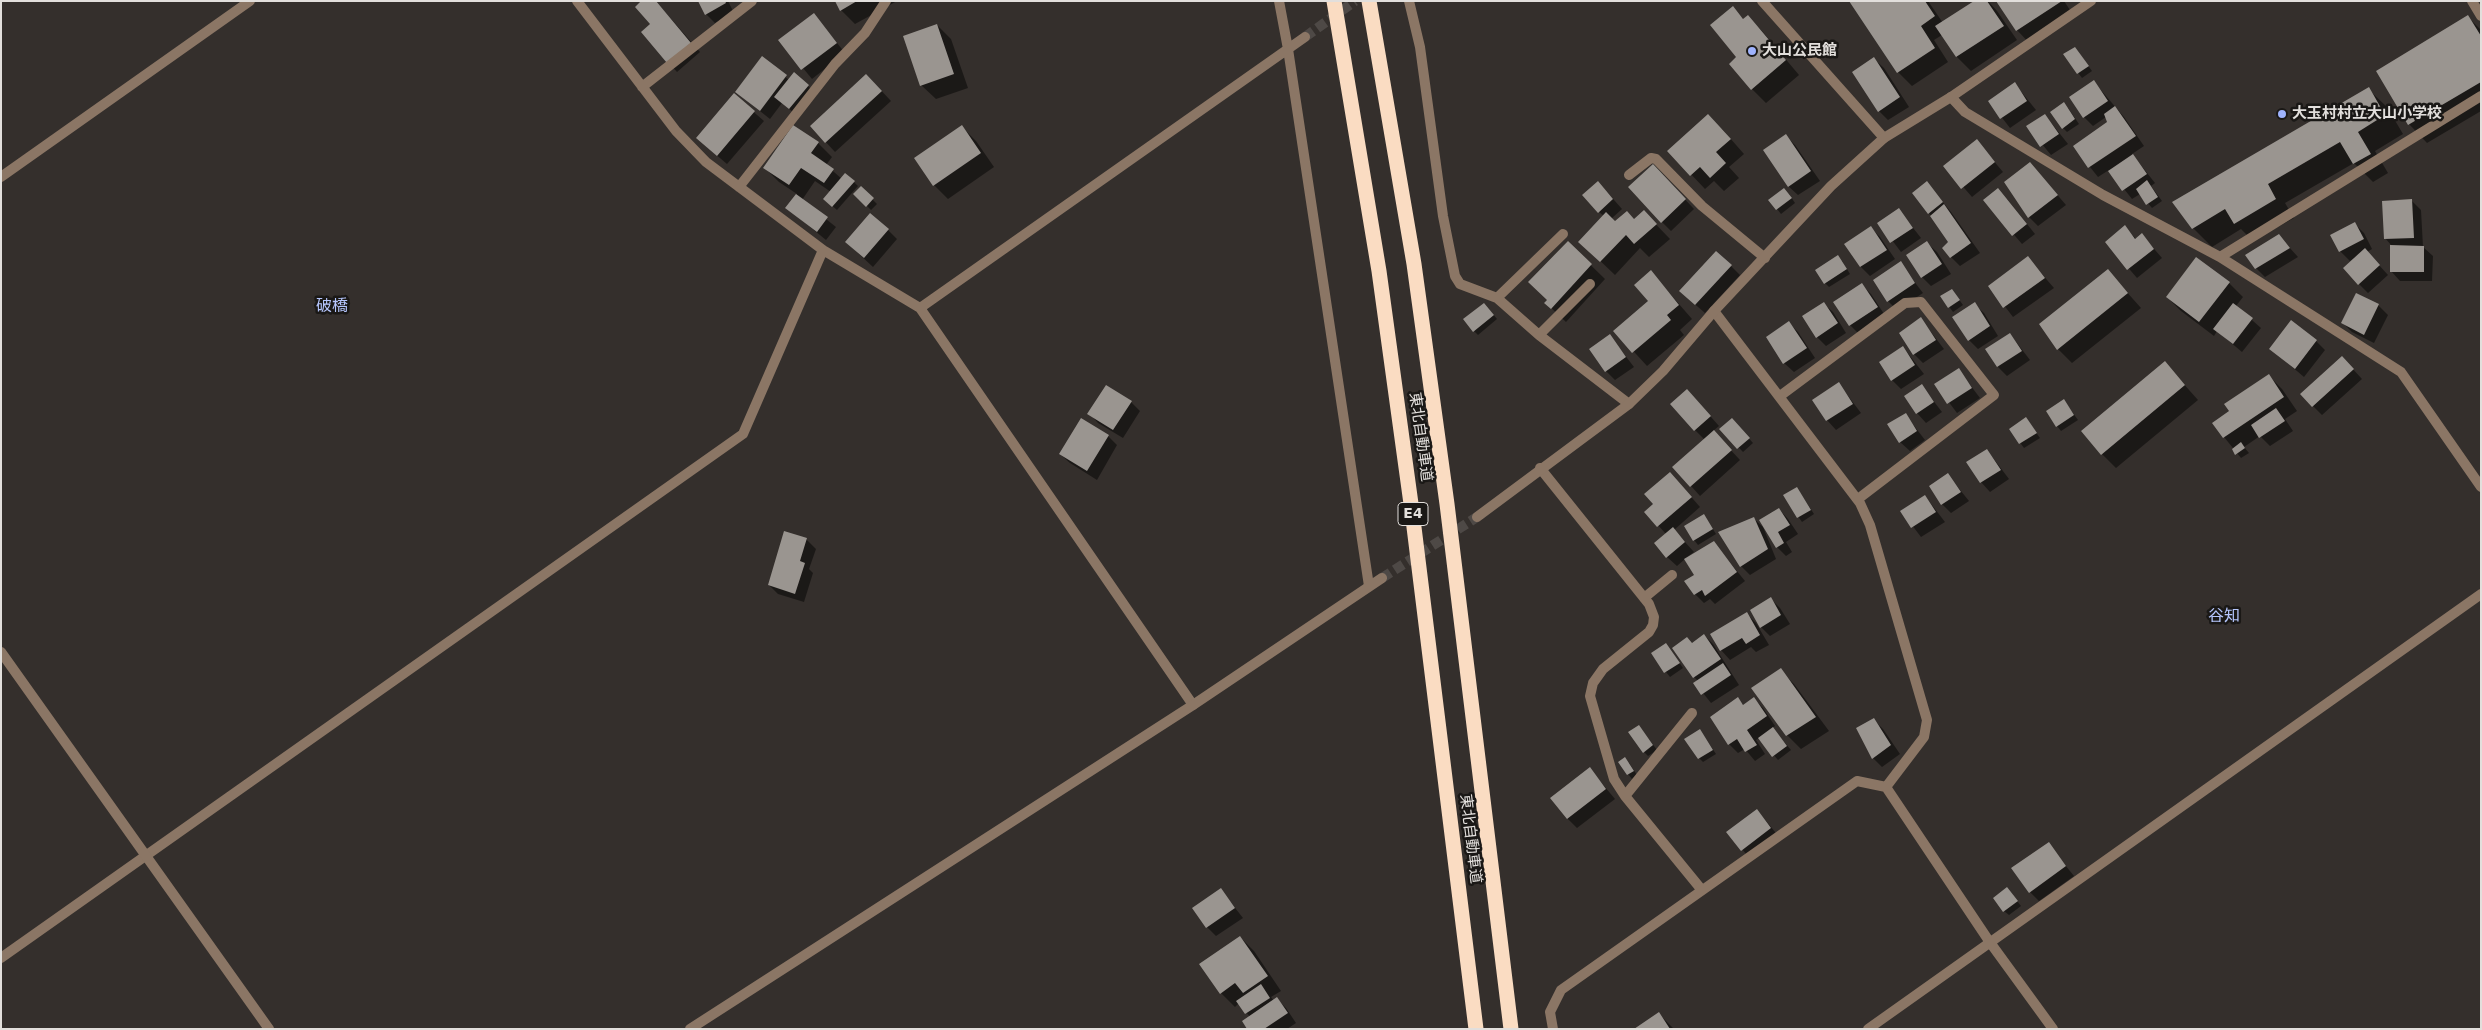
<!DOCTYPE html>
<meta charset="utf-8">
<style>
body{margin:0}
#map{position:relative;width:2482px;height:1030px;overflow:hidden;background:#342f2c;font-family:"DejaVu Sans",sans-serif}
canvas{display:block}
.frame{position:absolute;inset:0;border:2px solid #e2dfdc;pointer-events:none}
</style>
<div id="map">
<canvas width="2482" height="1030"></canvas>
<div class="frame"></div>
</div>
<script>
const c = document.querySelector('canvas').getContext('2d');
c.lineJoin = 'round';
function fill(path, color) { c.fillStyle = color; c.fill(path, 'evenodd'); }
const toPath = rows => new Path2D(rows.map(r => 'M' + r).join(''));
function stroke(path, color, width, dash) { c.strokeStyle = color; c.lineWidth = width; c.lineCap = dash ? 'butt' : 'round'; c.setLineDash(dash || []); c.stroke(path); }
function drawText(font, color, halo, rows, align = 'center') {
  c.font = font + ' "DejaVu Sans","Noto Sans JP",sans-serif'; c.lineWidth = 5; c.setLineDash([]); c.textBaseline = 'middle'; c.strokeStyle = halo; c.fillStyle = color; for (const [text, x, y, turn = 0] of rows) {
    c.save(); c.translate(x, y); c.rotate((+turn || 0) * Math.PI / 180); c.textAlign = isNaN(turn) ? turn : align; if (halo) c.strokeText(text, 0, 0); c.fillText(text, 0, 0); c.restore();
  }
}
const shadow = toPath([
 [699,1,728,1,734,13,715,23,706,14],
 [836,1,897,1,855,24,841,10],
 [1851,1,1928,1,1943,23,1976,1,1988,1,1997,11,2017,40,1971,71,1957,57,1942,35,1934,40,1948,62,1912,86,1898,72],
 [1998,1,2064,1,2074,16,2031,45,2017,30],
 [659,5,700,52,677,72,668,62,652,24],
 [1733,8,1744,20,1748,17,1762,31,1799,75,1766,103,1752,89,1738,57],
 [814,14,845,53,812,79,780,40],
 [2468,17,2481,30,2481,111,2427,143,2409,124,2378,72],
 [937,25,951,39,968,88,936,99,921,85],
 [2075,48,2092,71,2082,78,2065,55],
 [762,58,789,80,808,86,817,95,799,117,782,103,770,119,736,92],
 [1874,59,1884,68,1909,107,1888,120,1879,111],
 [2094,82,2124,117,2144,146,2132,154,2155,183,2151,186,2162,201,2152,208,2140,194,2132,199,2109,170,2098,177,2074,147,2109,123,2106,117,2093,126,2084,117],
 [2015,84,2036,110,2010,128,1989,101],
 [876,85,891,101,835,152,811,126],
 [2368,89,2387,107,2403,134,2375,151,2388,173,2373,182,2354,163,2285,203,2294,218,2253,241,2241,229,2212,247,2193,228],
 [734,95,764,121,727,164,707,147],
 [2068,108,2079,124,2067,132,2063,128],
 [2045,115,2068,144,2051,155,2028,127],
 [962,127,976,141,994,167,948,199,934,185],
 [1722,129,1744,154,1729,167,1739,178,1724,191,1714,181,1705,189,1669,151],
 [1786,136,1795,145,1820,181,1798,195,1788,186],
 [1976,140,2003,172,1972,197,1945,166],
 [818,143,832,157,826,165,842,179,846,175,858,186,837,210,829,203,831,192,815,181,802,200,836,227,826,240,787,208,797,194,779,182,765,168],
 [2030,163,2066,205,2038,226,2029,217],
 [1662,175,1694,209,1671,231,1662,222],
 [1927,183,1951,212,1980,253,1960,266,1951,257,1950,243,1929,213],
 [861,188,877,204,871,210,855,194],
 [1607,192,1622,209,1611,219,1615,223,1635,221,1644,212,1670,239,1649,257,1640,248,1615,275,1594,255,1604,216,1599,212],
 [1789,194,1795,203,1781,214,1770,200],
 [2007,199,2035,234,2022,244,1985,201],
 [2412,201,2421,210,2423,247,2433,256,2432,281,2400,281,2391,271,2391,245,2385,238],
 [1899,210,1921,238,1901,252,1879,223],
 [2355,224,2364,233,2372,249,2367,252,2388,275,2368,293,2359,284,2355,258,2350,261,2340,251,2332,236],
 [2125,227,2136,239,2142,235,2162,258,2137,278,2106,242],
 [1871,228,1880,237,1895,259,1870,276,1861,267,1846,244],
 [888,230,897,239,873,267,846,242],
 [2279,236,2298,257,2265,277,2256,268],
 [1568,243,1605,279,1566,322,1546,303],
 [1927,243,1937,252,1951,274,1931,286,1922,277,1908,255],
 [2028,258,2054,288,2013,317,1990,287],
 [1842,261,1850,274,1829,287,1825,283],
 [1900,263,1923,293,1897,310,1888,301],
 [1731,266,1740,275,1705,313,1690,300],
 [2108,271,2141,308,2072,363,2058,349],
 [1651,272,1692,319,1680,330,1684,335,1647,366,1615,331,1650,301],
 [2229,283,2243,297,2236,306,2261,328,2242,352,2217,331,2214,336,2181,311,2167,297],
 [1862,285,1871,294,1886,317,1859,334,1850,325],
 [1952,290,1963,305,1953,312,1942,297],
 [2357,295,2378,305,2388,315,2374,343,2352,332,2343,323],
 [1823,303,1833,312,1846,333,1826,346,1817,337],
 [1974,304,1984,313,1998,336,1978,349,1969,340],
 [1488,308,1497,319,1478,335,1474,331],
 [1921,319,1944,349,1923,363,1914,354],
 [1789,323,1798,332,1815,358,1794,372,1784,363,1767,337],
 [2010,334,2030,360,2007,376,1998,367],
 [1610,336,1634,367,1615,380,1606,371],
 [2316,341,2325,350,2304,377,2271,349],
 [1903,347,1924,374,1901,389,1892,380],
 [2165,363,2198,400,2116,468,2102,454],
 [2351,367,2362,379,2322,415,2313,406],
 [1958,369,1980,398,1957,413,1936,385],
 [2268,375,2282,389,2297,411,2285,419,2293,431,2270,446,2260,436,2244,447,2249,453,2241,458,2224,437,2231,411],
 [1839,384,1861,413,1836,430,1827,420,1814,400],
 [1922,386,1942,412,1926,423,1917,413],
 [1696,400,1719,426,1713,431,1740,460,1700,496,1674,467,1705,440,1695,430],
 [2064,401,2078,420,2061,431,2057,426],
 [1131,402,1140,411,1123,438,1098,423,1089,413],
 [1905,414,1925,440,1910,451,1900,442],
 [2026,419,2040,438,2024,448,2010,429],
 [1736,424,1753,443,1743,452,1721,429],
 [1108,436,1117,445,1097,480,1070,463,1060,454],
 [1987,450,2009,479,1990,492,1981,482],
 [1948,475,1969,501,1951,513,1942,504],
 [1679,483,1700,507,1674,530,1694,552,1687,557,1714,543,1745,581,1715,604,1710,599,1704,603,1695,594,1695,575,1685,559,1677,566,1667,557,1666,534,1646,512],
 [1797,488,1814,514,1802,522,1784,496],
 [1925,496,1945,522,1921,537,1902,512],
 [1779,509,1788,519,1798,534,1786,542,1792,552,1786,556,1777,547],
 [1704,515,1716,534,1698,545,1694,540],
 [1753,518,1763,527,1776,559,1750,575,1741,566],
 [806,539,816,549,809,569,813,573,804,602,778,594,769,585],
 [1771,599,1780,608,1790,624,1770,636,1761,627],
 [1747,614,1756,623,1769,645,1756,652,1751,647,1730,660,1721,650,1712,635],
 [1704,635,1713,644,1739,685,1711,703,1695,683,1698,681,1694,677,1692,644],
 [1670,649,1683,668,1670,677,1652,654],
 [1780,670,1794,684,1829,731,1801,749,1787,735],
 [1738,699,1744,706,1754,699,1763,708,1775,726,1772,728,1791,750,1778,760,1759,738,1756,740,1765,754,1755,761,1745,749,1738,753,1729,744,1712,718],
 [1874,720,1883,729,1900,754,1882,767,1873,758],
 [1639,726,1657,750,1648,756,1644,752],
 [1700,730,1716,754,1703,762,1699,758],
 [1629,763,1637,775,1632,779,1628,774],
 [1590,769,1615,799,1577,828,1567,818],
 [1757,810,1780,838,1751,860,1728,832],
 [2048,844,2074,876,2039,901,2030,892],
 [1221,890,1243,918,1216,936,1207,927],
 [2011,893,2021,906,2009,915,2004,911],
 [1240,937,1254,951,1281,991,1271,997,1274,1001,1277,999,1286,1008,1296,1023,1287,1029,1248,1029,1250,1017,1239,1003,1235,1007,1221,993],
 [1659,1014,1674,1029,1637,1029]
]);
const building = toPath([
 [641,1,656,1,691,43,667,63,641,32,650,24,635,7],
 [698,1,725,1,726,3,705,15],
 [835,1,857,1,840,11],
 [1849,1,1925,1,1935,16,1921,26,1935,48,1897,73],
 [1974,1,1987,1,2004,26,1956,57,1935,26],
 [1996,1,2062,1,2016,31],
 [1733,6,1743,19,1748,15,1786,60,1751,90,1729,64,1736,57,1710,25],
 [814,13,837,43,801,70,778,40],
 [2468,15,2481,36,2481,82,2408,125,2376,71],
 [937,24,954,74,920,86,903,36],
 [2075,47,2089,66,2077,74,2063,54],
 [762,56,787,75,760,111,735,92],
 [1874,57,1900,97,1878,112,1852,72],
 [794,72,809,85,789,109,774,97],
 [866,74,882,91,825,143,810,126],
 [2094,80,2108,101,2083,118,2069,97],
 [2015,82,2027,101,2000,119,1988,101],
 [2369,87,2385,115,2358,132,2371,154,2353,164,2340,142,2268,184,2276,199,2234,224,2225,209,2192,229,2172,202],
 [734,93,755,111,717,156,696,138],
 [2064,102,2075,119,2062,129,2050,112],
 [2115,106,2136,136,2088,168,2073,146,2107,122,2104,114],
 [1708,114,1731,139,1716,152,1726,163,1710,178,1700,167,1690,176,1667,151],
 [2045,114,2059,134,2040,147,2026,126],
 [793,125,819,142,811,153,834,169,824,183,801,168,789,185,763,168],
 [962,125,981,153,933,186,914,158],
 [1786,134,1811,171,1788,187,1763,150],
 [1977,139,1995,162,1961,189,1943,166],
 [2133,154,2147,174,2122,191,2108,171],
 [2030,162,2058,195,2028,218,2004,182],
 [1653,164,1686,199,1661,223,1628,187],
 [845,173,855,181,832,207,823,199],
 [2147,180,2158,197,2146,205,2136,189],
 [1598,181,1613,199,1598,213,1582,195],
 [1927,181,1943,202,1928,214,1912,193],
 [861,186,874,198,866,207,853,194],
 [1784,188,1792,198,1776,210,1768,200],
 [1998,188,2027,224,2012,236,1983,200],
 [796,194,828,217,817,232,785,208],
 [2412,199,2414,238,2384,239,2382,201],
 [1944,204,1971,243,1950,258,1942,248,1948,242,1930,216],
 [1899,208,1913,228,1890,243,1877,223],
 [1644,210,1657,224,1634,244,1626,235,1600,262,1578,242,1606,212,1615,221,1627,211,1634,219],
 [870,213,889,229,864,258,845,242],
 [2355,222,2364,239,2339,252,2330,235],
 [2125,225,2135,239,2142,233,2154,249,2127,270,2105,242],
 [1871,226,1887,250,1860,267,1844,244],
 [2279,234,2290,248,2255,269,2245,255],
 [1568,241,1592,264,1551,309,1544,303,1547,300,1528,282],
 [1927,241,1942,264,1921,278,1906,255],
 [2390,245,2424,246,2424,272,2390,272],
 [2365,248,2380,265,2358,285,2343,268],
 [1716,251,1732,265,1695,305,1679,291],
 [1838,255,1847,269,1824,284,1815,270],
 [2028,256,2045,278,2003,308,1988,286],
 [2196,257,2230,282,2199,322,2166,297],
 [1901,261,1915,283,1887,302,1873,280],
 [2108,269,2128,293,2057,350,2039,324],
 [1651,270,1679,305,1667,315,1671,320,1632,353,1613,331,1648,301,1634,285],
 [1862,283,1878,307,1849,326,1833,302],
 [1952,289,1960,300,1948,308,1940,296],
 [2356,293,2379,304,2364,335,2341,323],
 [1824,302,1838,323,1816,338,1802,316],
 [1975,302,1990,326,1968,341,1952,317],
 [1484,303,1494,315,1473,332,1463,319],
 [2233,303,2253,318,2233,344,2213,329],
 [1921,317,1936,340,1913,355,1899,333],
 [2291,320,2317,340,2295,369,2269,349],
 [1789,321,1807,348,1783,364,1766,337],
 [2010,333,2022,351,1997,367,1985,349],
 [1610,334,1626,357,1605,372,1589,349],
 [1903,346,1915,365,1891,381,1879,362],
 [2342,356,2354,369,2312,407,2300,394],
 [2165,361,2185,385,2101,455,2081,431],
 [1959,368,1972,388,1947,404,1934,384],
 [2269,374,2284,397,2223,438,2212,423,2229,411,2224,404],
 [1839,382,1853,404,1826,421,1812,400],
 [1922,384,1934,402,1916,414,1904,396],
 [1106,385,1132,401,1113,430,1087,414],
 [1687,389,1711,416,1694,431,1670,404],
 [2064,399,2074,415,2056,427,2046,411],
 [2276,408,2285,421,2259,438,2251,425],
 [1906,413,1917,431,1899,443,1887,424],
 [2026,417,2037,433,2019,444,2009,429],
 [1081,418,1109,435,1087,471,1059,454],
 [1732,418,1750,438,1737,449,1719,429],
 [1714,430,1732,450,1690,487,1672,467],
 [2241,442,2245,448,2235,455,2232,449],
 [1987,449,2001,470,1980,483,1966,462],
 [1670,472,1692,497,1657,527,1644,512,1653,504,1644,494],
 [1948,473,1961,492,1941,505,1929,486],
 [1797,487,1811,510,1797,518,1783,495],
 [1925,495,1936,512,1911,528,1900,511],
 [1779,508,1790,525,1778,532,1784,543,1776,548,1759,520],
 [1704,514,1713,529,1693,541,1684,526],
 [1754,517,1768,549,1740,567,1718,532],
 [1673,527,1685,542,1666,558,1654,543],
 [784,531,807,538,800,561,805,563,795,594,768,585],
 [1714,541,1737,572,1705,596,1702,590,1694,595,1684,581,1694,575,1684,559],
 [1771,597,1781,615,1760,628,1750,610],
 [1747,612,1760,635,1746,644,1742,638,1720,651,1710,634],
 [1704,634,1721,659,1693,678,1672,648,1687,637,1692,643],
 [1666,643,1680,663,1664,673,1651,653],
 [1723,663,1731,675,1701,695,1693,683],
 [1781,668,1816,717,1786,736,1751,688],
 [1738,697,1743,705,1754,697,1767,716,1747,730,1757,745,1745,752,1737,739,1728,745,1710,717],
 [1874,718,1891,745,1872,759,1856,728],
 [1639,725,1653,745,1643,753,1628,732],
 [1773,727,1787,746,1772,757,1758,738],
 [1700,729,1713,750,1698,759,1684,739],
 [1625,757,1634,771,1627,775,1618,762],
 [1590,767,1606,789,1567,819,1550,798],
 [1757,809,1771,828,1741,851,1726,832],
 [2049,842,2066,866,2029,893,2011,868],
 [2007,887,2018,901,2003,912,1993,898],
 [1221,888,1235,908,1206,928,1192,908],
 [1240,936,1268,976,1243,993,1235,983,1220,994,1199,964],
 [1261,984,1270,998,1245,1014,1236,1001],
 [1277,997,1288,1013,1264,1029,1247,1029,1242,1021],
 [1659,1012,1670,1029,1634,1029]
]);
const minorTunnel = toPath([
 [1305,37,1355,1]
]);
const tertiaryTunnel = toPath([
 [1382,578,1477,517]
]);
const minor = toPath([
 [577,1,676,131,706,162,823,250,920,308,1193,705],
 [1279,1,1288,49,1369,586],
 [1409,1,1420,47,1443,216,1455,276,1460,284,1497,298,1539,335,1629,404],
 [1762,1,1884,138],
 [2472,1,2481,16],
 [642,87,752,1],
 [1951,97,1965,112,2103,195,2220,257,2401,372,2481,487],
 [1629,175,1651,158,1656,159,1702,206,1765,258],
 [1,177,250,1],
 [739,187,835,64,865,33,886,1],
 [2220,257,2481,96],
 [1497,298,1563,234],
 [920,308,1305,37],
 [1714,311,1860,503,1870,525,1927,720,1924,737,1886,787,1989,941,2053,1029],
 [1539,335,1590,284],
 [1780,396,1905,303,1921,302,1994,395,1858,499],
 [1540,468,1649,604,1654,617,1653,625,1649,632,1603,669,1593,683,1590,696,1614,779,1625,796,1701,889],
 [1644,598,1672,575],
 [1625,796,1692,713],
 [1,958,743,434,823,250],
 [1553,1029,1550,1012,1561,990,1857,781,1886,787],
 [1868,1029,2481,594]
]);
const tertiary = toPath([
 [1477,517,1629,404,1663,371,1714,311,1831,186,1884,138,1951,97,2091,1],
 [1,652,269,1029],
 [690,1029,1193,705,1382,578]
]);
const motorway = toPath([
 [1334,1,1379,271,1412,511,1476,1029],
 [1369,1,1414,264,1447,504,1511,1029]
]);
const markers = [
 [1752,51,5,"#9fb3fd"],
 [2282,114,5,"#9fb3fd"]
];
const shields = [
 [1413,514,30]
];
const shieldNames = [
 ["E4",1413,514]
];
const poiNames = [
 ["大山公民館",1762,51],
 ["大玉村村立大山小学校",2292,114]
];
const streetNames = [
 ["東北自動車道",1420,437,82],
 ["東北自動車道",1470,839,83]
];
const neighbourhoodNames = [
 ["破橋",332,307],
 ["谷知",2224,617]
];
fill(shadow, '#0007');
fill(building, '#9a9590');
stroke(minorTunnel, '#4e4946', 10, [10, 5]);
stroke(tertiaryTunnel, '#4e4946', 10, [10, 5]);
stroke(minor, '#8b7665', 10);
stroke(tertiary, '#8b7665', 10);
stroke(motorway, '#fadcc2', 15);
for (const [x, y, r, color] of markers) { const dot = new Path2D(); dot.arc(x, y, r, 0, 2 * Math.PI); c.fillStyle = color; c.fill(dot); stroke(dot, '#1a1816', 2); }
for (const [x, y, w] of shields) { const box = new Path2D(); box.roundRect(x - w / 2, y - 11.5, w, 23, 4); c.fillStyle = '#1a1816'; c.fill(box); stroke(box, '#e2dfdc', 1); }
drawText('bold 14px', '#e2dfdc', null, shieldNames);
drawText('bold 15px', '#e2dfdc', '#1a1816', poiNames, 'left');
drawText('15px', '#e2dfdc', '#1a1816', streetNames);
drawText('16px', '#b6c6fd', '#1a1816', neighbourhoodNames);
</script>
